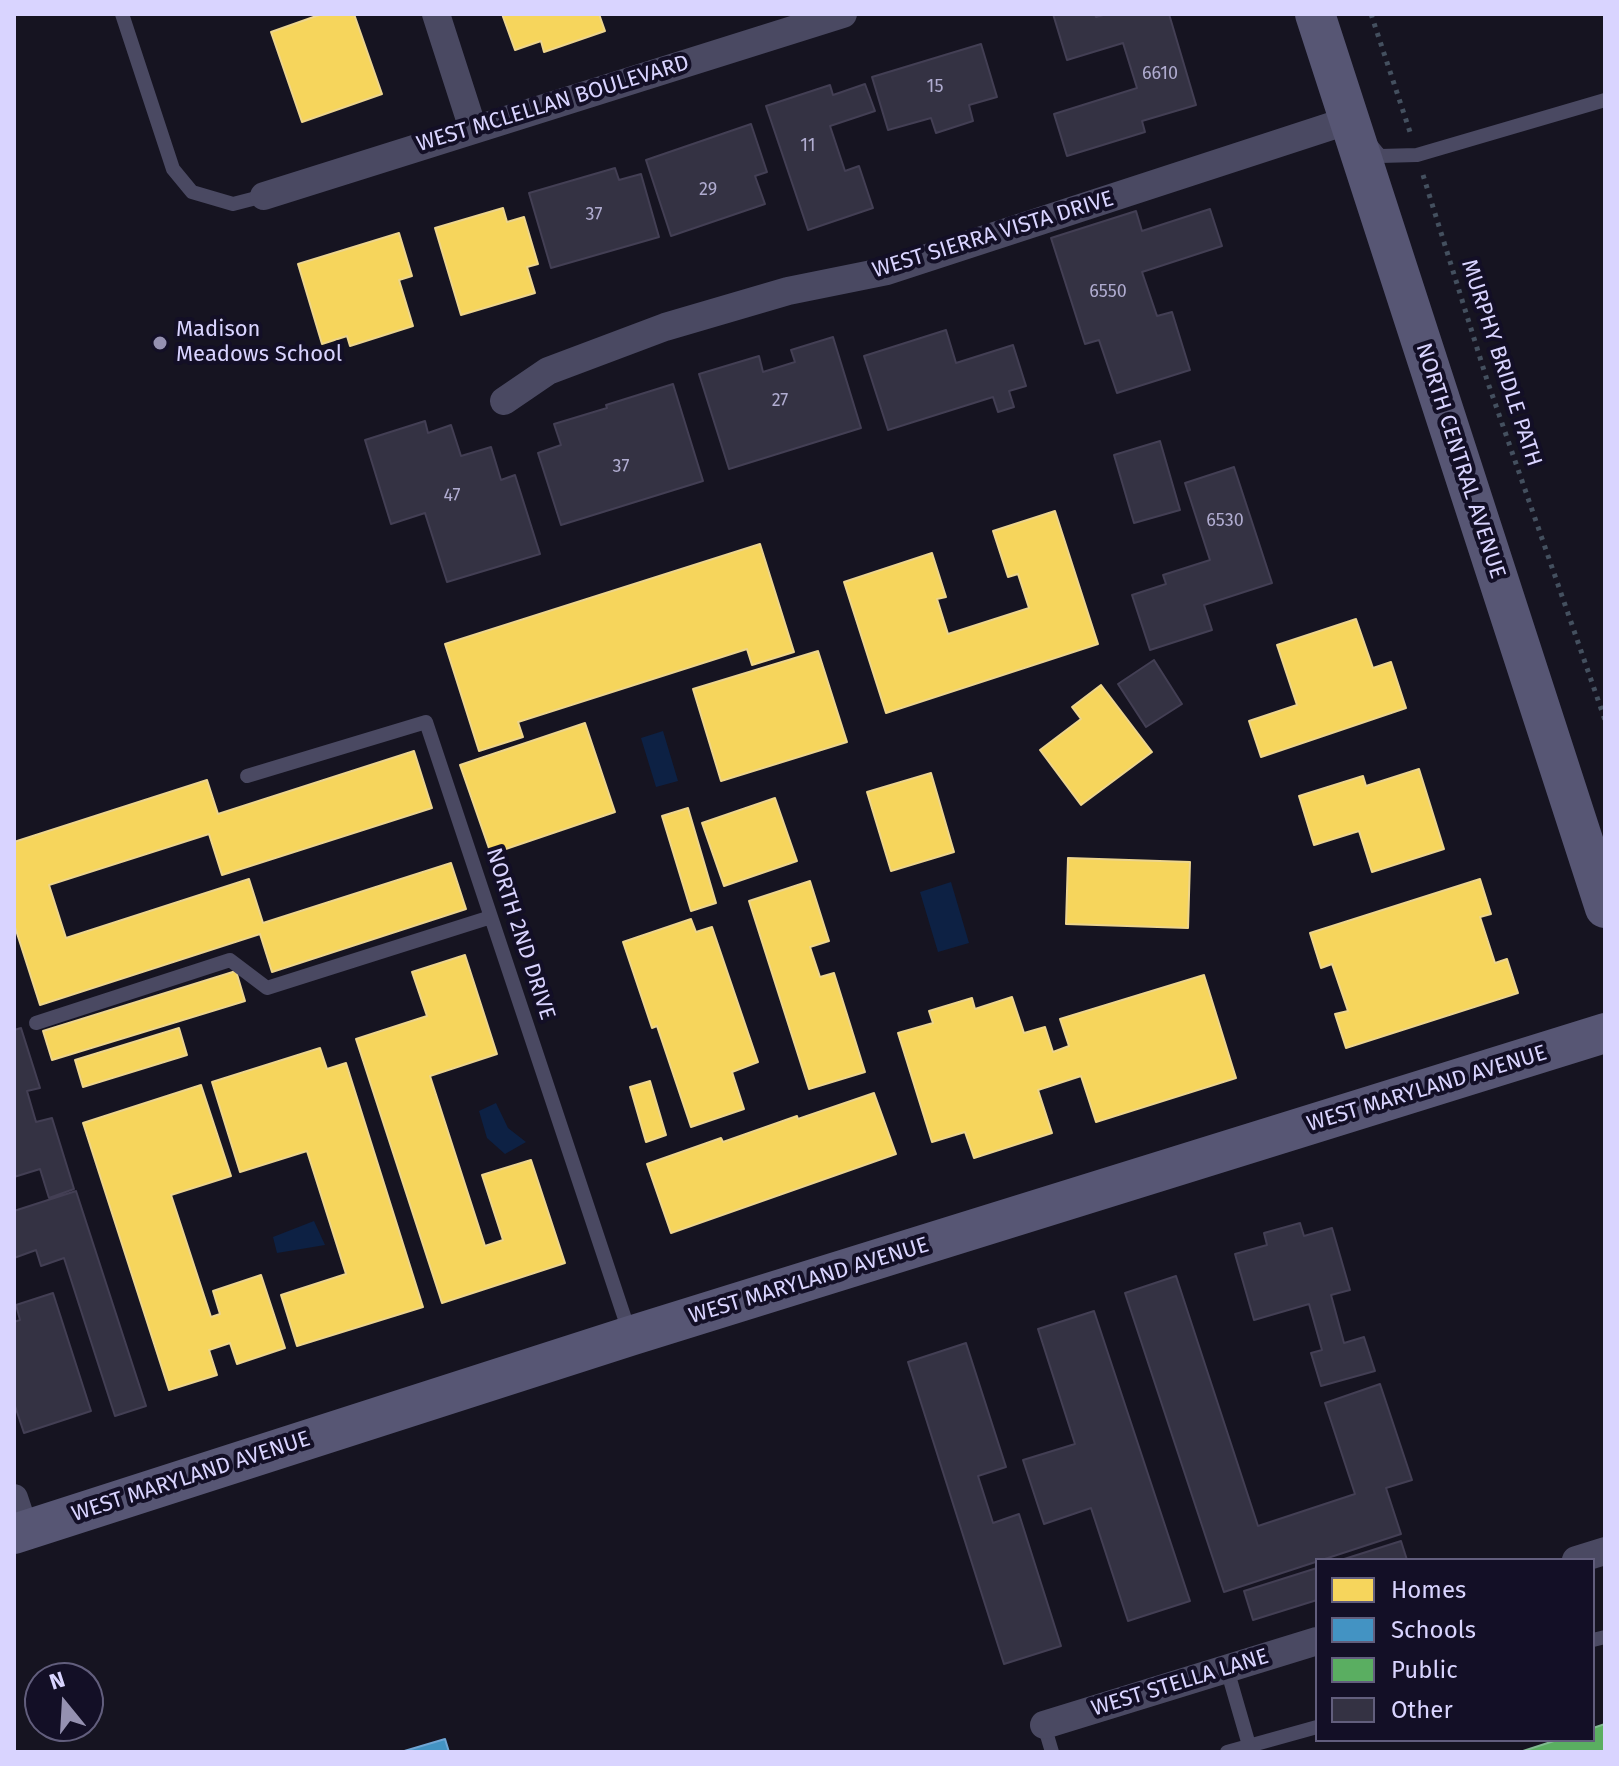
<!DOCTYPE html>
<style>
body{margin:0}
#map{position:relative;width:1619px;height:1766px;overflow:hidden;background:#161421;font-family:"Fira Sans",sans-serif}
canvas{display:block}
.frame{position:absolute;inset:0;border:16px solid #d9d4ff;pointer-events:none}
.legend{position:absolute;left:1315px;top:1558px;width:280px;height:184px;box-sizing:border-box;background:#130f26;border:2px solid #625e7d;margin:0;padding:10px 14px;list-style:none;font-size:24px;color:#d9d4ff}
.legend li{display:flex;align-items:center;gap:16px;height:40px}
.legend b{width:40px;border:2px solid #625e7d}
.north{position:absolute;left:24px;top:1662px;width:80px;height:80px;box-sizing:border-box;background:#130f26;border:2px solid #625e7d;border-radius:50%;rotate:342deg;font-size:22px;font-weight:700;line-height:32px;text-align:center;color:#d9d4ff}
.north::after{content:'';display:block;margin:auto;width:28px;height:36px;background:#9591b1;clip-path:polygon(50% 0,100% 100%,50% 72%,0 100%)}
</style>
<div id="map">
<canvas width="1619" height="1766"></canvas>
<div class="frame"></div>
<ul class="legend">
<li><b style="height:22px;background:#f6d55c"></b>Homes</li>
<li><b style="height:22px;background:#4393c3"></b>Schools</li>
<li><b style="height:22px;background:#5aae61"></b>Public</li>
<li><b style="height:22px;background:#343243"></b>Other</li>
</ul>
<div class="north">N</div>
</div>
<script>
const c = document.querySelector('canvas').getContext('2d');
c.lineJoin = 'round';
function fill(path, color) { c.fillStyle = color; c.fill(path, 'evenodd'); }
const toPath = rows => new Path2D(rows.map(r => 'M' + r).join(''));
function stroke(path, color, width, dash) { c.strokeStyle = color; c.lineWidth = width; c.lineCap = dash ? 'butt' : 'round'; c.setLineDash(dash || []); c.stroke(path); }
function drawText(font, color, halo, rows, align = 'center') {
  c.font = font + ' "Fira Sans",sans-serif'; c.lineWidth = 8; c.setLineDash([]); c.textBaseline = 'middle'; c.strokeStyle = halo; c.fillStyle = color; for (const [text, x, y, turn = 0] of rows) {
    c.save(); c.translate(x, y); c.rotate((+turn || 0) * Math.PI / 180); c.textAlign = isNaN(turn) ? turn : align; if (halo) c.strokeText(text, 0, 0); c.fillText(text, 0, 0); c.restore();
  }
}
const water = toPath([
 [663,731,678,781,656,787,641,738],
 [951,882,969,943,938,952,920,892],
 [496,1103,508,1128,526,1142,505,1154,487,1138,479,1111],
 [314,1221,325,1245,277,1253,273,1237]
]);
const homes = toPath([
 [322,14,354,14,382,94,302,122,271,32,322,14],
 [502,14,599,14,605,31,544,52,541,41,515,50,502,14],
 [503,208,507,222,524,217,538,264,527,267,535,293,461,315,435,228,503,208],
 [399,233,412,276,399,280,413,326,350,346,347,336,322,344,298,264,399,233],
 [1055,511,1098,644,886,713,844,582,932,553,946,597,937,599,948,634,1029,608,1018,574,1008,577,993,531,1055,511],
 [760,544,794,652,752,665,747,649,518,722,523,737,479,751,445,644,760,544],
 [1356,619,1373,668,1391,662,1406,708,1261,757,1249,721,1297,705,1277,645,1356,619],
 [818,651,847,742,721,781,693,689,818,651],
 [1101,685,1152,752,1081,805,1040,750,1081,719,1072,707,1101,685],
 [585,723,615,812,491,854,460,765,585,723],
 [414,751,432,808,222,875,209,834,49,885,66,938,249,879,263,923,451,863,466,909,272,972,260,934,40,1005,14,924,14,842,207,780,218,814,414,751],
 [1419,769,1444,849,1372,872,1359,831,1314,845,1299,796,1363,776,1366,786,1419,769],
 [931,773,954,852,891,871,867,792,931,773],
 [775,798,797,861,724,886,702,823,775,798],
 [688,808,716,903,691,911,662,816,688,808],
 [1068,858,1190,862,1188,928,1066,924,1068,858],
 [1480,879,1491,914,1480,917,1495,963,1507,959,1518,993,1346,1048,1335,1014,1348,1011,1332,964,1321,968,1310,933,1480,879],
 [810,881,829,941,810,947,820,977,834,973,865,1072,809,1089,749,901,810,881],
 [691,919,696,932,712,927,758,1062,732,1072,744,1109,691,1127,657,1026,652,1028,623,942,691,919],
 [465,955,497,1054,430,1076,485,1246,503,1240,482,1175,531,1160,565,1263,442,1303,356,1039,427,1016,412,972,465,955],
 [236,971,245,1001,52,1060,43,1031,236,971],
 [1204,975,1236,1078,1096,1122,1081,1076,1038,1090,1052,1133,974,1158,965,1132,932,1142,898,1033,933,1023,929,1011,972,998,975,1009,1012,997,1024,1033,1045,1027,1053,1052,1069,1046,1060,1019,1204,975],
 [179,1028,187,1055,83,1087,75,1060,179,1028],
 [320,1048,327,1069,346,1063,423,1307,297,1346,281,1295,346,1274,307,1151,240,1172,212,1082,320,1048],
 [650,1081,666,1135,646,1142,630,1087,650,1081],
 [201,1085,231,1176,171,1195,211,1317,220,1314,213,1291,261,1275,285,1348,237,1364,230,1343,209,1350,217,1375,169,1390,83,1123,201,1085],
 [874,1093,896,1154,671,1233,647,1164,721,1138,723,1142,797,1116,798,1119,874,1093]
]);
const schools = toPath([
 [445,1739,449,1752,401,1752,445,1739]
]);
const public = toPath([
 [1605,1724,1605,1752,1520,1752,1557,1740,1593,1740,1593,1728,1605,1724]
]);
const building = toPath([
 [1053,14,1095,14,1096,17,1107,14,1169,14,1196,105,1142,121,1145,132,1067,156,1054,114,1137,88,1123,43,1067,60,1053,14],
 [981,44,997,97,969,105,973,121,936,133,931,118,888,130,872,77,981,44],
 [865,84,875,111,830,126,845,171,859,166,873,208,808,230,766,106,830,85,833,95,865,84],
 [751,124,767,172,755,176,765,204,671,236,646,160,751,124],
 [615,168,619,180,641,174,659,237,551,268,529,193,615,168],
 [1210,209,1222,246,1142,272,1157,316,1172,312,1190,370,1117,393,1099,340,1085,344,1051,238,1136,211,1142,231,1210,209],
 [946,330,956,363,1013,345,1026,386,1009,391,1014,407,998,412,993,397,888,430,864,356,946,330],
 [833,337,861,428,729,469,699,374,759,356,763,372,795,362,791,350,833,337],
 [673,384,703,481,561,525,538,453,561,445,554,424,607,408,606,405,673,384],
 [425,421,428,433,451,425,461,456,491,447,501,480,515,475,540,554,447,582,425,513,391,524,365,440,425,421],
 [1160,441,1180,510,1134,523,1114,455,1160,441],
 [1234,467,1272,583,1204,605,1212,630,1150,650,1132,595,1166,584,1163,575,1210,560,1185,483,1234,467],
 [1154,660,1182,704,1146,727,1118,684,1154,660],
 [21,1028,40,1088,27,1091,36,1122,52,1118,74,1189,49,1198,40,1169,14,1177,14,1030,21,1028],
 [76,1191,146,1406,115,1416,64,1258,41,1266,36,1250,14,1258,14,1211,76,1191],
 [1300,1223,1304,1236,1332,1228,1350,1290,1331,1295,1344,1343,1364,1337,1375,1371,1321,1386,1311,1353,1322,1350,1309,1304,1254,1320,1235,1254,1267,1245,1264,1233,1300,1223],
 [1176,1276,1258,1526,1355,1494,1325,1403,1380,1384,1412,1480,1386,1488,1401,1534,1224,1592,1125,1293,1176,1276],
 [53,1293,91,1411,24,1433,14,1403,14,1322,20,1320,16,1305,53,1293],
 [1094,1311,1190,1601,1128,1621,1091,1508,1044,1524,1023,1460,1075,1444,1038,1329,1094,1311],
 [966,1343,1006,1467,978,1476,993,1523,1019,1514,1061,1646,1004,1664,908,1362,966,1343],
 [1401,1541,1407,1560,1341,1560,1401,1541],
 [1317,1568,1317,1600,1253,1620,1244,1591,1317,1568]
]);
const path = toPath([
 [1371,14,1411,135],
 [1423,175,1487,380,1605,720]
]);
const lane = toPath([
 [122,14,173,169,192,192,233,204,264,196],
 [1371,145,1380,156,1417,155,1605,100],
 [247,776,426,722,630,1334],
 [36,1023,230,960,267,988,491,917],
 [1593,1640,1605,1637],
 [1227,1669,1251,1752],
 [1044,1725,1052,1752],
 [1227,1752,1317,1727]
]);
const street = toPath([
 [436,14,473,129],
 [264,196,843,14],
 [504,401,548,371,665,327,788,291,887,271,1350,120],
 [14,1498,25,1531],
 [1576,1560,1605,1551],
 [1044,1725,1317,1641]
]);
const secondary = toPath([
 [1315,14,1605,908],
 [14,1534,630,1336,1605,1033]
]);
const markers = [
 [160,343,8,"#9591b1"]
];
const numberNames = [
 ["6610",1160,74],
 ["15",935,87],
 ["11",808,146],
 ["29",708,190],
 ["37",594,215],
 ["6550",1108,292],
 ["27",780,401],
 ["37",621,467],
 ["47",452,496],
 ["6530",1225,521]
];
const streetNames = [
 ["WEST MCLELLAN BOULEVARD",553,104,-17],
 ["WEST SIERRA VISTA DRIVE",993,235,-17],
 ["MURPHY BRIDLE PATH",1501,363,72],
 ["NORTH CENTRAL AVENUE",1460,461,72],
 ["NORTH 2ND DRIVE",520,934,72],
 ["WEST MARYLAND AVENUE",1427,1089,-17],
 ["WEST MARYLAND AVENUE",809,1281,-17],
 ["WEST MARYLAND AVENUE",191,1477,-18],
 ["WEST STELLA LANE",1180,1683,-17]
];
const poiNames = [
 ["Madison",176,330],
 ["Meadows School",176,355]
];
fill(water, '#0d2144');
fill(homes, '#f6d55c');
stroke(homes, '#edd58d', 2);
fill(schools, '#4393c3');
stroke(schools, '#70a6d5', 2);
fill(public, '#5aae61');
stroke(public, '#80b990', 2);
fill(building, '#343243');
stroke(building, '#433f54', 2);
stroke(path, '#44505f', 5, [4, 6]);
stroke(lane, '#4a4962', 14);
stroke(street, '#4a4962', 28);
stroke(secondary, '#575674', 40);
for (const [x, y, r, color] of markers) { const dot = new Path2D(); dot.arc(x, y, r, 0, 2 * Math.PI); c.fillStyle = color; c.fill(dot); stroke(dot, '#130f26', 3); }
drawText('18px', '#b0acd0', null, numberNames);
drawText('22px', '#d9d4ff', '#130f26', streetNames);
drawText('22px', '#d9d4ff', '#130f26', poiNames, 'left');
</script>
